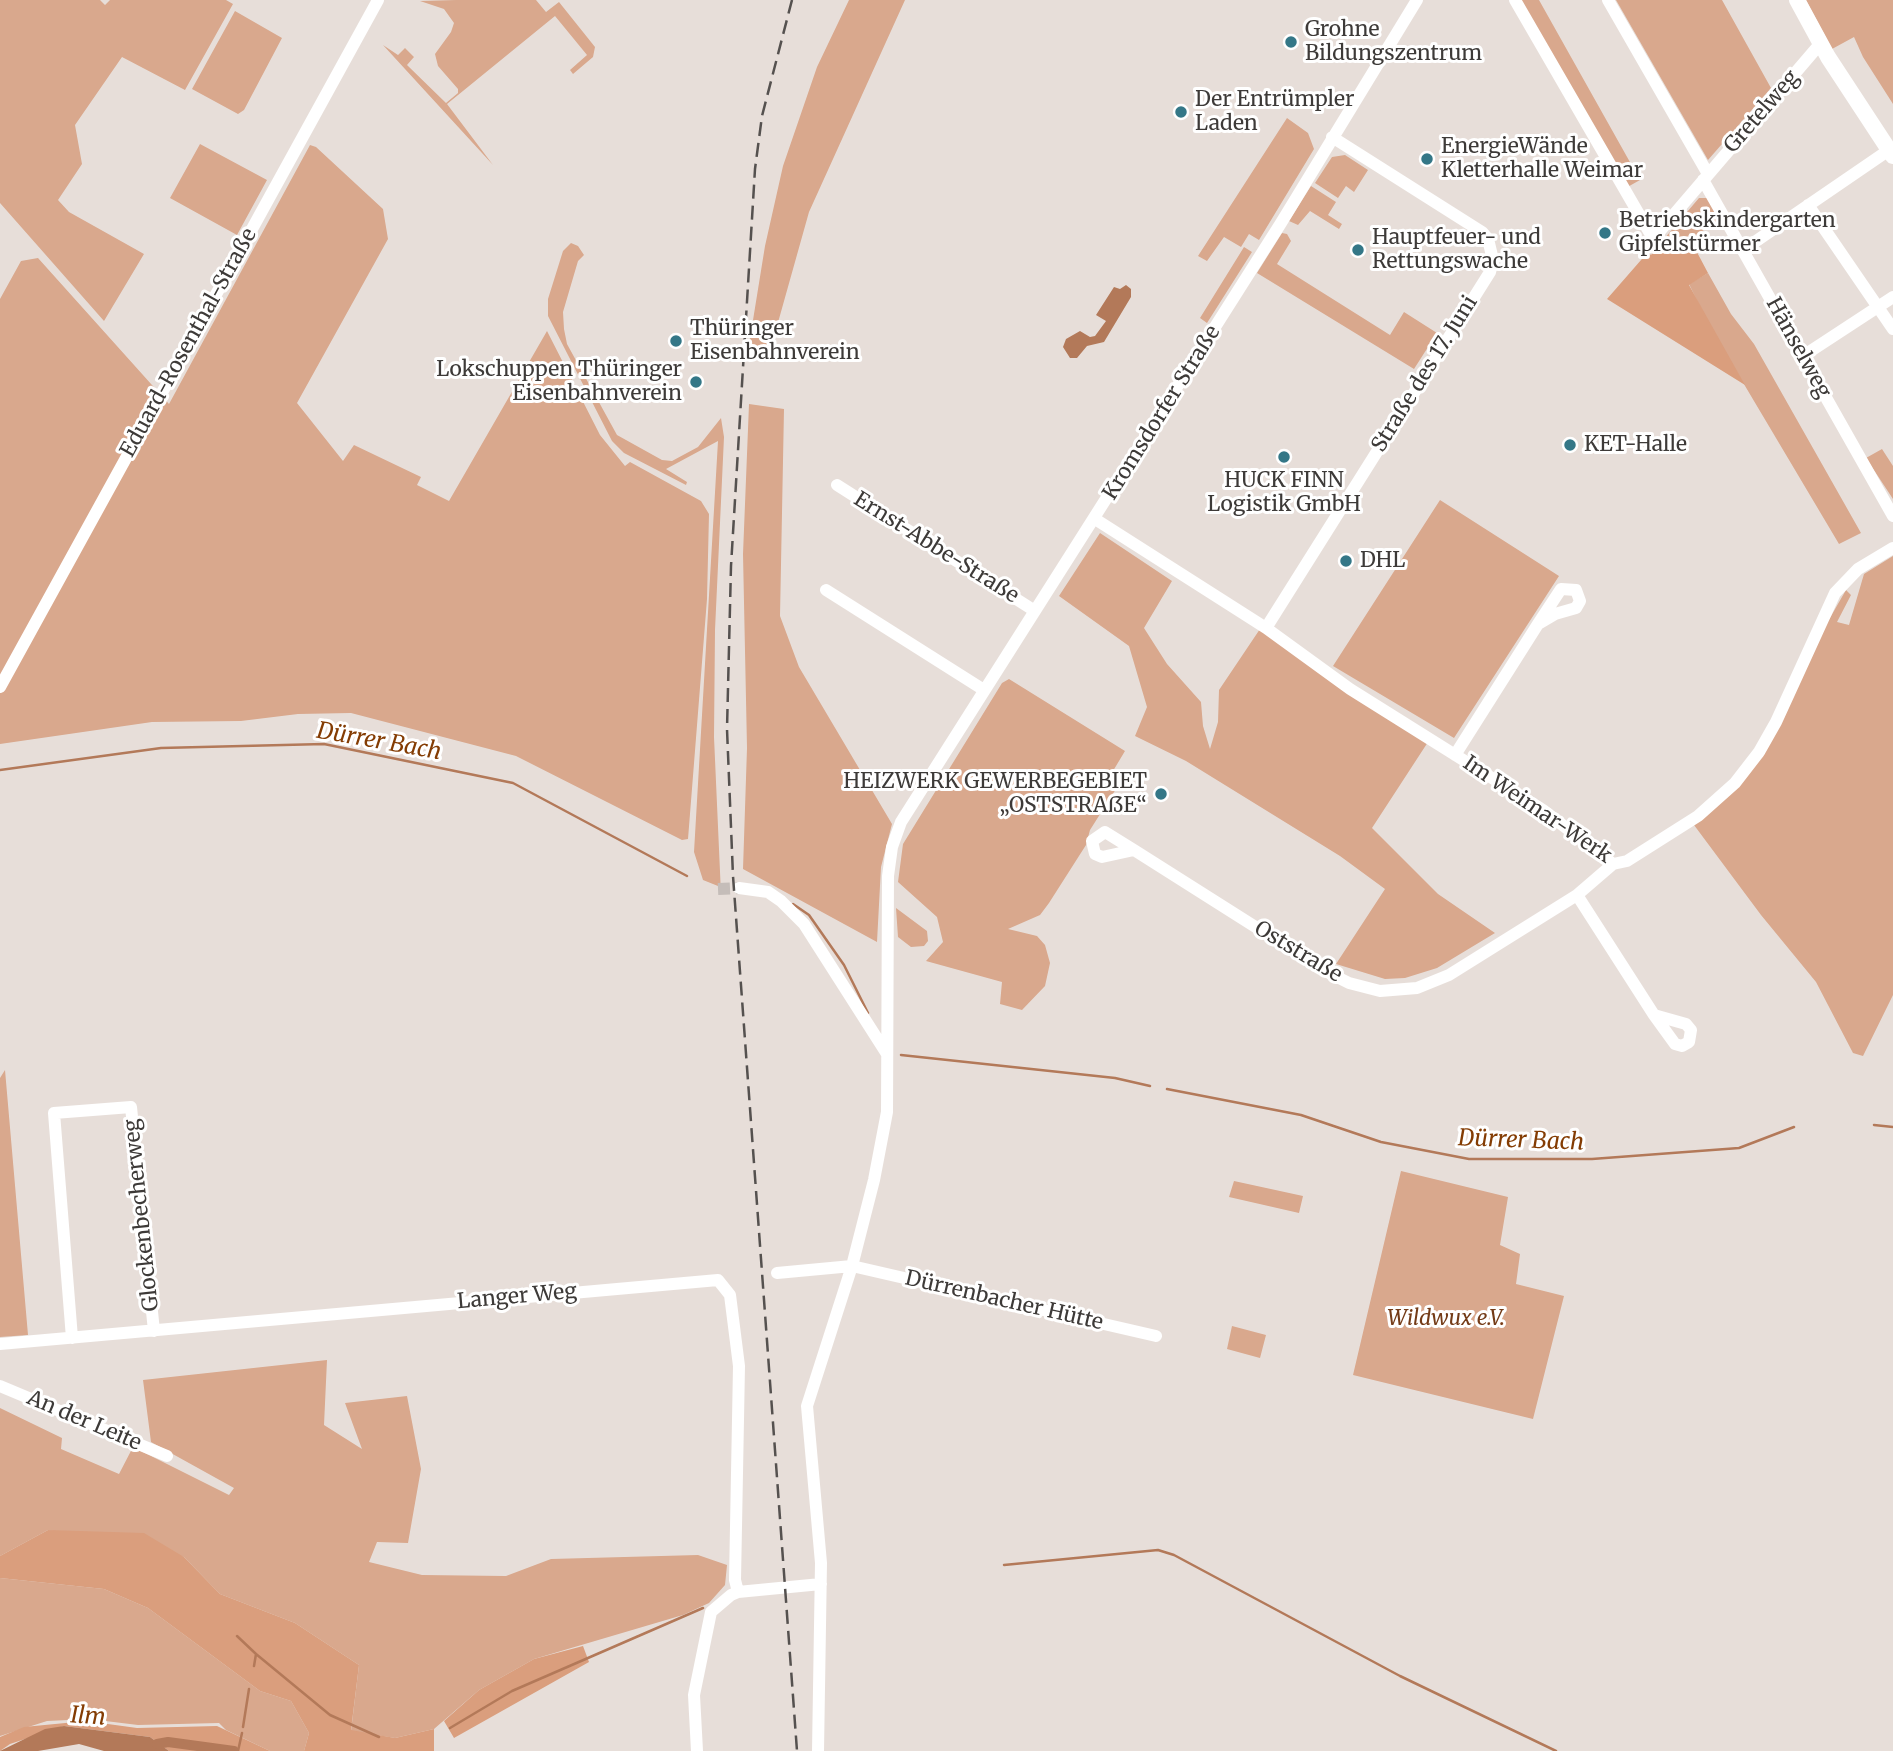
<!DOCTYPE html>
<meta charset="utf-8">
<style>
body{margin:0}
canvas{display:block;background:#e7ded9}
</style>
<canvas width="1893" height="1751"></canvas>
<script>
const c = document.querySelector('canvas').getContext('2d');
c.lineJoin = 'round';
function fill(path, color) { c.fillStyle = color; c.fill(path, 'evenodd'); }
const toPath = rows => new Path2D(rows.map(r => 'M' + r).join(''));
function stroke(path, color, width, dash) { c.strokeStyle = color; c.lineWidth = width; c.lineCap = dash ? 'butt' : 'round'; c.setLineDash(dash || []); c.stroke(path); }
function drawText(font, color, halo, rows, align = 'center') {
  c.font = font + ' Merriweather,serif'; c.lineWidth = 6; c.setLineDash([]); c.textBaseline = 'middle'; c.strokeStyle = halo; c.fillStyle = color; for (const [text, x, y, turn = 0] of rows) {
    c.save(); c.translate(x, y); c.rotate((+turn || 0) * Math.PI / 180); c.textAlign = isNaN(turn) ? turn : align; if (halo) c.strokeText(text, 0, 0); c.fillText(text, 0, 0); c.restore();
  }
}
const green = toPath([
 [0,0,100,0,105,5,110,0,226,0,233,4,185,90,122,57,75,125,82,164,58,200,69,212,144,254,104,321,0,203],
 [456,0,536,0,546,12,559,2,595,47,593,57,573,74,570,70,587,55,555,16,447,104,493,165,383,45,398,55,405,48,414,57,407,65,446,103,458,93,458,89,438,66,435,54,451,32,454,23,444,9,420,1],
 [849,0,905,0,809,212,770,351,748,351,765,246,783,166,817,67],
 [1516,0,1539,0,1640,180,1624,189],
 [1616,0,1722,0,1771,88,1708,160],
 [1806,0,1893,0,1893,104,1863,57,1854,37,1832,49],
 [235,11,282,38,244,110,238,114,192,89],
 [1287,118,1308,133,1314,149,1259,240,1249,234,1241,247,1224,237,1207,261,1198,256],
 [200,144,267,180,237,235,170,198],
 [310,145,316,147,383,209,388,239,297,403,343,461,354,445,421,477,417,485,449,501,547,331,600,435,625,466,630,462,701,501,709,514,707,599,688,839,682,840,516,756,351,713,298,714,241,721,152,722,0,744,0,299,21,261,38,258,169,404],
 [1345,155,1368,170,1354,192,1346,186,1338,198,1315,183,1332,157],
 [1311,186,1336,202,1328,215,1342,224,1339,229,1310,211,1298,225,1289,221],
 [1699,198,1707,198,1720,220,1665,254,1658,246],
 [1282,233,1287,234,1291,241,1277,264,1390,335,1404,312,1437,333,1414,369,1257,273],
 [571,243,578,246,584,255,578,261,563,312,564,329,567,344,617,435,662,460,672,461,698,447,721,418,724,437,715,630,714,737,721,894,718,886,703,880,694,852,718,441,666,469,687,482,686,485,624,453,612,441,548,316,548,299,563,251],
 [1244,247,1252,252,1207,323,1200,318],
 [1708,273,1731,314,1754,344,1861,533,1839,544,1710,327,1689,284],
 [749,404,784,409,780,616,799,667,892,824,881,867,877,942,743,869,747,748,743,554],
 [1882,449,1893,466,1893,499,1866,458],
 [1440,500,1559,576,1454,738,1333,666],
 [1100,533,1172,581,1144,628,1167,664,1201,702,1203,726,1210,749,1218,722,1219,690,1260,629,1428,742,1372,828,1438,894,1495,933,1437,968,1405,978,1385,979,1336,964,1385,889,1340,856,1186,761,1135,736,1147,707,1129,646,1059,596],
 [1893,556,1893,995,1863,1056,1853,1053,1816,982,1761,915,1694,825,1727,797,1846,590,1851,595,1837,622,1849,625,1864,574],
 [1009,679,1125,751,1113,771,1116,789,1090,830,1086,845,1049,903,1040,915,1008,929,1037,936,1045,945,1050,963,1045,986,1022,1010,1000,1004,1002,982,926,961,943,942,937,917,898,882,903,844,1002,683],
 [896,908,927,931,928,941,924,946,911,947,898,937],
 [5,1070,28,1335,0,1337,0,1078],
 [1401,1171,1508,1197,1500,1245,1520,1254,1516,1284,1564,1296,1533,1419,1353,1375],
 [1234,1181,1303,1196,1299,1213,1229,1197],
 [1232,1326,1266,1335,1260,1358,1227,1349],
 [327,1360,324,1425,362,1449,345,1403,407,1396,421,1469,408,1543,377,1542,369,1562,422,1575,506,1576,551,1559,698,1555,727,1565,725,1585,709,1603,683,1615,534,1659,479,1690,434,1729,395,1738,351,1731,359,1665,295,1623,220,1594,184,1557,48,1530,0,1556,0,1408,62,1438,61,1449,119,1474,133,1447,229,1495,234,1488,151,1442,143,1380],
 [0,1578,104,1589,148,1608,260,1691,291,1701,309,1733,304,1751,270,1751,226,1730,219,1723,138,1725,89,1719,47,1721,0,1736]
]);
const forest = toPath([
 [1690,239,1708,273,1689,285,1745,385,1607,299,1648,252,1651,255,1658,246,1665,254],
 [48,1530,144,1533,184,1557,220,1594,295,1623,359,1665,351,1730,395,1738,434,1729,434,1751,304,1751,309,1733,291,1701,260,1691,148,1608,104,1589,0,1578,0,1556],
 [583,1646,589,1662,454,1738,444,1721,479,1690,534,1659],
 [86,1721,137,1728,217,1726,270,1751,169,1751,150,1737,64,1726,10,1744,0,1751,0,1737,24,1727]
]);
const water = toPath([
 [1126,285,1131,289,1131,297,1104,342,1087,346,1077,358,1070,358,1063,347,1066,339,1080,331,1090,337,1095,336,1106,321,1096,315,1114,287,1120,289],
 [64,1726,150,1737,169,1751,104,1751,79,1744,38,1751,0,1751,45,1729]
]);
const stream = toPath([
 [0,770,161,748,324,744,513,783,687,876],
 [793,904,809,915,844,965,868,1013],
 [901,1055,1115,1078,1150,1086],
 [1167,1089,1301,1115,1381,1142,1469,1159,1592,1159,1739,1148,1794,1127],
 [1874,1125,1893,1127],
 [1004,1565,1158,1550,1174,1555,1400,1676,1556,1751],
 [237,1636,256,1654],
 [254,1666,256,1654,330,1715,379,1737],
 [243,1727,249,1689],
 [450,1728,512,1691,703,1608],
 [238,1751,242,1733]
]);
const canal = toPath([
 [157,1744,168,1742,234,1751]
]);
const minorTunnel = toPath([
 [718,889,739,888]
]);
const minor = toPath([
 [1515,0,1651,235,1659,232,1820,44],
 [1608,0,1708,174],
 [1703,180,1893,516],
 [1808,205,1893,329],
 [1743,250,1889,150],
 [1803,356,1893,297],
 [837,485,1035,611],
 [1095,519,1266,628,1350,689,1543,810,1613,864,1627,861,1698,816,1735,783,1759,752,1776,722,1835,593,1858,569,1893,548],
 [826,590,984,690],
 [1266,628,1490,272,1493,260,1488,239,1482,232,1332,137],
 [0,687,378,0],
 [1455,755,1538,624,1561,589,1576,590,1580,601,1576,608,1555,614,1538,624],
 [1134,850,1102,857,1095,854,1092,841,1105,832,1134,850,1325,971,1349,983,1380,991,1417,988,1449,975,1577,895,1613,864],
 [739,888,768,892,781,901,804,924,887,1054],
 [1577,895,1654,1015,1686,1024,1691,1030,1689,1042,1682,1046,1675,1044,1654,1015],
 [777,1273,852,1266,1156,1336],
 [72,1338,54,1113,131,1107,154,1331],
 [0,1344,718,1280,730,1295,739,1366,735,1580,738,1592],
 [0,1386,167,1456],
 [697,1751,694,1695,711,1612,731,1595,738,1592,821,1584],
 [818,1751,821,1563,807,1406,852,1266,874,1180,887,1112,888,876,892,847,901,822,1281,223,1417,0]
]);
const major = toPath([
 [1797,0,1828,57,1893,156]
]);
const rail = toPath([
 [792,0,762,116,755,169,731,566,727,729,733,876,797,1751]
]);
const markers = [
 [1291,42,7,"#347787"],
 [1181,112,7,"#347787"],
 [1427,159,7,"#347787"],
 [1605,233,7,"#347787"],
 [1358,250,7,"#347787"],
 [676,341,7,"#347787"],
 [696,382,7,"#347787"],
 [1570,445,7,"#347787"],
 [1284,457,7,"#347787"],
 [1346,561,7,"#347787"],
 [1161,794,7,"#347787"]
];
const poiNames = [
 ["Grohne",1305,30],
 ["Bildungszentrum",1305,54],
 ["Der Entrümpler",1195,100],
 ["Laden",1195,124],
 ["EnergieWände",1441,147],
 ["Kletterhalle Weimar",1441,171],
 ["Betriebskindergarten",1619,221],
 ["Gipfelstürmer",1619,245],
 ["Hauptfeuer- und",1372,238],
 ["Rettungswache",1372,262],
 ["Thüringer",690,329],
 ["Eisenbahnverein",690,353],
 ["Lokschuppen Thüringer",682,370,"right"],
 ["Eisenbahnverein",682,394,"right"],
 ["KET-Halle",1584,445],
 ["HUCK FINN",1284,481,"center"],
 ["Logistik GmbH",1284,505,"center"],
 ["DHL",1360,561],
 ["HEIZWERK GEWERBEGEBIET",1147,782,"right"],
 ["„OSTSTRAßE“",1147,806,"right"]
];
const streetNames = [
 ["Gretelweg",1762,112,-49],
 ["Eduard-Rosenthal-Straße",189,343,-61],
 ["Hänselweg",1798,348,61],
 ["Straße des 17. Juni",1425,374,-58],
 ["Kromsdorfer Straße",1162,413,-58],
 ["Ernst-Abbe-Straße",936,548,32],
 ["Im Weimar-Werk",1537,810,34],
 ["Oststraße",1298,952,31],
 ["Glockenbecherweg",142,1215,-96],
 ["Langer Weg",517,1297,-5],
 ["Dürrenbacher Hütte",1004,1301,13],
 ["An der Leite",84,1421,23]
];
const parkNames = [
 ["Wildwux e.V.",1446,1319]
];
const waterNames = [
 ["Dürrer Bach",379,742,10],
 ["Dürrer Bach",1521,1141,2],
 ["Ilm",88,1717,4]
];
fill(green, '#d9a88d');
fill(forest, '#da9e7d');
fill(water, '#b37959');
stroke(stream, '#b37959', 2.5);
stroke(canal, '#b37959', 10);
stroke(minorTunnel, '#c5bdb9', 12, [12, 6]);
stroke(minor, '#fff', 12);
stroke(major, '#fff', 16);
stroke(rail, '#55514f', 2.5, [14, 7]);
for (const [x, y, r, color] of markers) { const dot = new Path2D(); dot.arc(x, y, r, 0, 2 * Math.PI); c.fillStyle = color; c.fill(dot); stroke(dot, '#fff', 2.5); }
drawText('21px', '#3d3a38', '#fff', poiNames, 'left');
drawText('21px', '#3d3a38', '#fff', streetNames);
drawText('italic 21px', '#743b17', '#fff', parkNames);
drawText('italic 23px', '#843c03', '#fff', waterNames);
</script>
